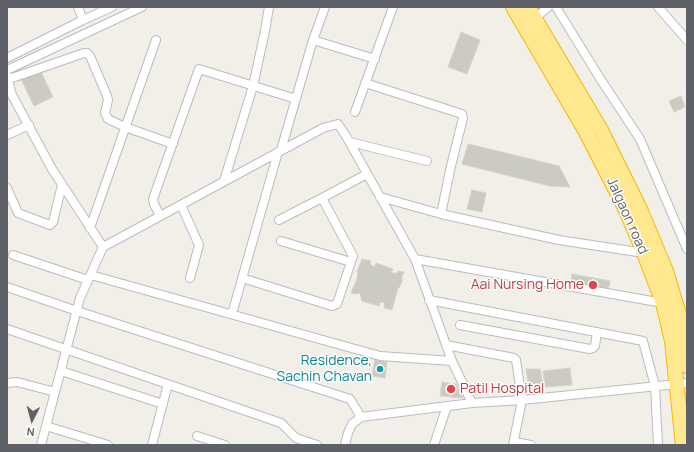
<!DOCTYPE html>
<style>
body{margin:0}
#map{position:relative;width:694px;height:452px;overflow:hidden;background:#f1efe7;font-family:Manrope,sans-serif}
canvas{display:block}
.frame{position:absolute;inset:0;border:8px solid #5e6268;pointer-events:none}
.north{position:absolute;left:12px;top:400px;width:40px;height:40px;-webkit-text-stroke:3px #fff;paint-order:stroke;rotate:186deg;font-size:11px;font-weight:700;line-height:16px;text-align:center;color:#5e6268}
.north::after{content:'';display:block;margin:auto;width:14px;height:18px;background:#5e6268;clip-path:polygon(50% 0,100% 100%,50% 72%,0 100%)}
</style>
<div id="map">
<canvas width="694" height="452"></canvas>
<div class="frame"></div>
<div class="north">N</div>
</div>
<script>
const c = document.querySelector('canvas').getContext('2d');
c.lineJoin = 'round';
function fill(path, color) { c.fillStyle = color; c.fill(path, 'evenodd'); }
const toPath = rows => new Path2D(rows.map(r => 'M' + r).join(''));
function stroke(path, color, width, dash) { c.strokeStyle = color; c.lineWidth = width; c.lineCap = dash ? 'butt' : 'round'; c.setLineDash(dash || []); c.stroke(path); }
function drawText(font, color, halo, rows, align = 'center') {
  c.font = font + ' Manrope,sans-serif'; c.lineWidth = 3; c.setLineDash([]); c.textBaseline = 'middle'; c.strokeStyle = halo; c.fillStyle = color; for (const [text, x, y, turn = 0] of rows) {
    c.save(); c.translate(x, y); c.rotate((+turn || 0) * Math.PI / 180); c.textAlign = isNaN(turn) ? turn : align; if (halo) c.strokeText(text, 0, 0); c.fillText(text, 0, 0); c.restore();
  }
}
const building = toPath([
 [461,32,480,40,467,74,448,67,461,32],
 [40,70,53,97,34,106,21,79,40,70],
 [681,96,685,107,674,112,669,101,681,96],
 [468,144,559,166,570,187,550,186,462,164,468,144],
 [472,190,486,193,482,212,467,209,472,190],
 [362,259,371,261,370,264,375,267,376,263,393,269,391,273,398,273,398,271,404,272,401,279,403,279,399,288,398,288,392,310,384,308,385,303,380,302,379,306,362,301,360,293,355,294,351,293,357,279,358,273,357,271,362,259],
 [572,274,610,281,608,291,571,285,572,274],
 [375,360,387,362,385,378,372,376,375,360],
 [570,368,572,385,545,387,543,371,570,368],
 [526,369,540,369,543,386,529,388,526,369],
 [442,382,456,384,463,398,440,396,442,382]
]);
const street = toPath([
 [78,7,83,20],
 [556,7,601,80,640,139,687,249],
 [658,7,687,40],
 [532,21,548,7],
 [313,40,375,59],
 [7,58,83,20,112,7],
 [7,70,142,7],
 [7,76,12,95,52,169,103,247],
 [9,79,84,53,87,53,90,56,107,96,108,100,105,113,108,119,125,127,173,144],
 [365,83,462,114,463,118,451,166,441,214],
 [355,112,393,7],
 [7,135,29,125],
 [350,142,427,161],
 [281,150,313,40,325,7],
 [224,181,253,86,265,31,269,7],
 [7,188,18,213,50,225,53,222,62,185],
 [380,197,441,214,559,240,644,253],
 [181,205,199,245,190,278],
 [160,216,154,204,153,199,199,69,296,99],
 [279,220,322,198,367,174],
 [90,228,156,40],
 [281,241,351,262],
 [13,255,88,280],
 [415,259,452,361,472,403],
 [91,275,380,356,452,361],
 [242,278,332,306,337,304,353,256,322,198],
 [7,287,77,311,350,399,361,417],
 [429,300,643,341,655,386,658,445],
 [232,314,278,152],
 [460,325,590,349,593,348,595,346,597,332],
 [7,329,281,423,296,438,317,445],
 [446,345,514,358,516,360,522,400,513,445],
 [61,371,163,404],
 [7,383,17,382,55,392],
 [46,426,108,445],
 [197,436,225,445],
 [514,442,531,445],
 [41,445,80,298,103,247,323,128,338,124,346,136,415,259,663,303],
 [152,445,168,384],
 [345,445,348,433,352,424,361,417,472,403,522,400,687,383],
 [434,445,447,406]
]);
const highway = toPath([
 [513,7,586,132,626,210,644,253,663,303,672,341,683,445],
 [528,7,601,130,640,209,666,271,682,324,687,366]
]);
const markers = [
 [593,285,5,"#e0444e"],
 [380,369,4,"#0f9aa8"],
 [451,389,5,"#e0444e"]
];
const streetNames = [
 ["Jalgaon road",627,216,66]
];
const healthNames = [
 ["Aai Nursing Home",584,285],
 ["Patil Hospital",460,389,"left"]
];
const cultureNames = [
 ["Residence,",372,361],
 ["Sachin Chavan",372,377]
];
fill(building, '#cccbc3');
stroke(building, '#d6d2c5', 1);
stroke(street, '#b9bcc1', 10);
stroke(highway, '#f8b700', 16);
stroke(street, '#fff', 8);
stroke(highway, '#ffe890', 14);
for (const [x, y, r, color] of markers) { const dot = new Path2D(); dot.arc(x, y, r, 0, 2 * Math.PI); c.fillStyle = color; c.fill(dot); stroke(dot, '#fff', 1.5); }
drawText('14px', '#5e6268', '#fff', streetNames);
drawText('14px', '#be3a42', '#fff', healthNames, 'right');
drawText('14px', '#0d838f', '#fff', cultureNames, 'right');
</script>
